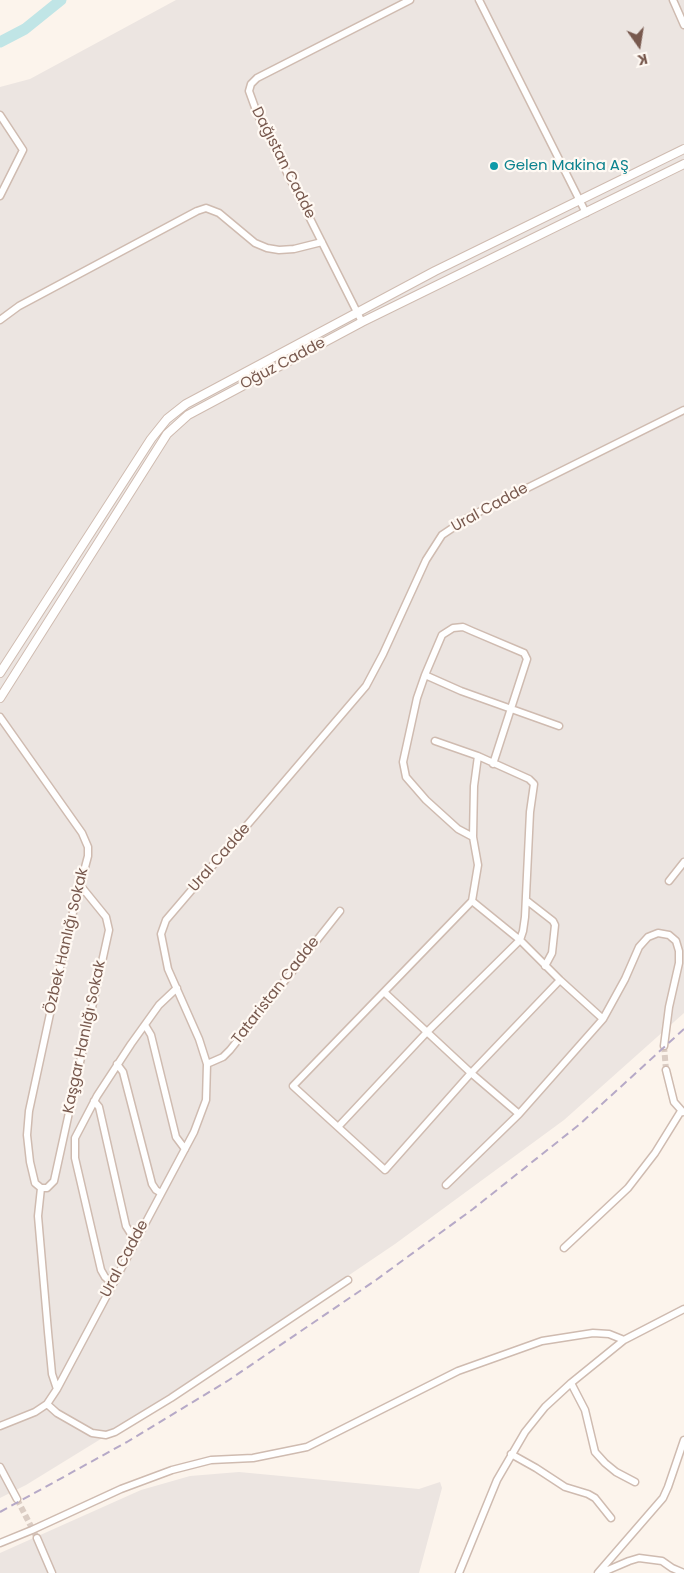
<!DOCTYPE html>
<meta charset="utf-8">
<style>
body{margin:0}
#map{position:relative;width:684px;height:1573px;overflow:hidden;background:#fcf4ec;font-family:Poppins,sans-serif}
canvas{display:block}
.north{position:absolute;left:614px;top:20px;width:50px;height:50px;-webkit-text-stroke:4px #fff9f3;paint-order:stroke;rotate:167deg;font-size:14px;font-weight:700;line-height:20px;text-align:center;color:#78594e}
.north::after{content:'';display:block;margin:auto;width:18px;height:22px;background:#78594e;clip-path:polygon(50% 0,100% 100%,50% 72%,0 100%)}
</style>
<div id="map">
<canvas width="684" height="1573"></canvas>
<div class="north">K</div>
</div>
<script>
const c = document.querySelector('canvas').getContext('2d');
c.lineJoin = 'round';
function fill(path, color) { c.fillStyle = color; c.fill(path, 'evenodd'); }
const toPath = rows => new Path2D(rows.map(r => 'M' + r).join(''));
function stroke(path, color, width, dash) { c.strokeStyle = color; c.lineWidth = width; c.lineCap = dash ? 'butt' : 'round'; c.setLineDash(dash || []); c.stroke(path); }
function drawText(font, color, halo, rows, align = 'center') {
  c.font = font + ' Poppins,sans-serif'; c.lineWidth = 4.5; c.setLineDash([]); c.textBaseline = 'middle'; c.strokeStyle = halo; c.fillStyle = color; for (const [text, x, y, turn = 0] of rows) {
    c.save(); c.translate(x, y); c.rotate((+turn || 0) * Math.PI / 180); c.textAlign = isNaN(turn) ? turn : align; if (halo) c.strokeText(text, 0, 0); c.fillText(text, 0, 0); c.restore();
  }
}
const industrial = toPath([
 [176,0,684,0,684,1013,564,1120,395,1244,169,1397,26,1485,0,1498,0,87,30,79],
 [239,1472,419,1489,440,1482,442,1488,419,1573,0,1573,0,1553,141,1490,190,1476]
]);
const river = toPath([
 [0,42,25,29,61,0]
]);
const minorTunnel = toPath([
 [664,1046,666,1070],
 [17,1499,37,1538]
]);
const minor = toPath([
 [479,0,586,213],
 [673,0,684,25],
 [0,115,23,150,0,196],
 [0,320,19,306,197,211,206,208,219,213,255,243,267,248,279,250,294,249,322,242],
 [362,322,257,113,249,91,251,84,257,78,410,0],
 [425,675,461,691,559,726],
 [0,717,82,833,88,847,88,856,67,935,29,1111,27,1135,30,1162,35,1183,41,1188],
 [478,756,474,786,473,837,478,865,472,901,293,1086,385,1170,471,1073,560,980],
 [473,837,458,829,426,800,406,777,403,762,417,698,425,675,442,635,453,628,463,627,472,631,524,653,527,659,493,764],
 [669,881,684,862],
 [526,900,553,921,555,925,552,953,545,966],
 [472,901,520,940,560,980,603,1019],
 [384,992,471,1073,519,1114],
 [145,1025,151,1035,176,1137,185,1149],
 [117,1064,123,1072,152,1184,156,1190,161,1193],
 [207,1064,223,1057,230,1050,340,911],
 [666,1070,674,1102,683,1112],
 [94,1101,99,1107,126,1226,131,1234,136,1238],
 [338,1127,427,1032,520,940,523,931,525,917,530,812,534,784,529,779,478,756,435,741],
 [446,1185,519,1114,603,1019,625,979,639,947,648,937,658,933,669,935,676,941,679,951,679,963,669,1007,664,1046],
 [41,1188,47,1188,54,1181,109,930,106,917,80,885],
 [41,1188,38,1216,48,1332,52,1374,57,1389],
 [564,1248,628,1188,655,1153,681,1111],
 [112,1283,105,1277,101,1270,75,1158,75,1138,97,1096,131,1044,159,1005,177,988],
 [571,1383,585,1410,595,1452,605,1463,616,1472,635,1482],
 [47,1404,57,1413,92,1433,106,1435,115,1432,171,1398,348,1280],
 [0,1426,35,1412,47,1404,57,1389,194,1132,206,1100,207,1064,199,1039,168,969,161,934,166,920,366,686,383,654,426,560,442,535,469,517,684,410],
 [511,1454,536,1468,565,1487,588,1494,595,1498,611,1518],
 [0,1467,17,1499],
 [37,1538,52,1573],
 [0,1543,32,1530,121,1489,172,1470,211,1460,253,1458,307,1447,458,1371,542,1341,593,1333,609,1334,624,1340],
 [459,1573,497,1480,525,1432,545,1407,571,1383,624,1340,684,1309],
 [598,1573,663,1498,668,1487,684,1440],
 [601,1573,629,1561,639,1558,662,1561,672,1568,684,1573]
]);
const tertiary = toPath([
 [0,673,151,439,167,419,186,404,435,271,684,149],
 [0,698,167,434,188,415,362,322,684,164]
]);
const rail = toPath([
 [0,1512,127,1442,229,1380,376,1280,473,1209,580,1124,684,1029]
]);
const markers = [
 [494,166,5,"#0f9aa8"]
];
const streetNames = [
 ["Dağıstan Cadde",283,163,63],
 ["Oğuz Cadde",283,364,-28],
 ["Ural Cadde",490,508,-29],
 ["Ural Cadde",220,858,-49],
 ["Özbek Hanlığı Sokak",67,941,-77],
 ["Tataristan Cadde",276,991,-52],
 ["Kaşgar Hanlığı Sokak",85,1037,-78],
 ["Ural Cadde",125,1259,-62]
];
const cultureNames = [
 ["Gelen Makina AŞ",504,166]
];
fill(industrial, '#ece5e1');
stroke(river, '#c0e5e6', 11);
stroke(minorTunnel, '#dbcdc4', 6, [6, 3]);
stroke(minor, '#cfbbb0', 9);
stroke(tertiary, '#cfbbb0', 10);
stroke(minor, '#fff', 6);
stroke(tertiary, '#fff', 8);
stroke(rail, '#b6a9c7', 2, [8, 5]);
for (const [x, y, r, color] of markers) { const dot = new Path2D(); dot.arc(x, y, r, 0, 2 * Math.PI); c.fillStyle = color; c.fill(dot); stroke(dot, '#fff9f3', 2); }
drawText('15px', '#78594e', '#fff9f3', streetNames);
drawText('15px', '#0d838f', '#fff9f3', cultureNames, 'left');
</script>
